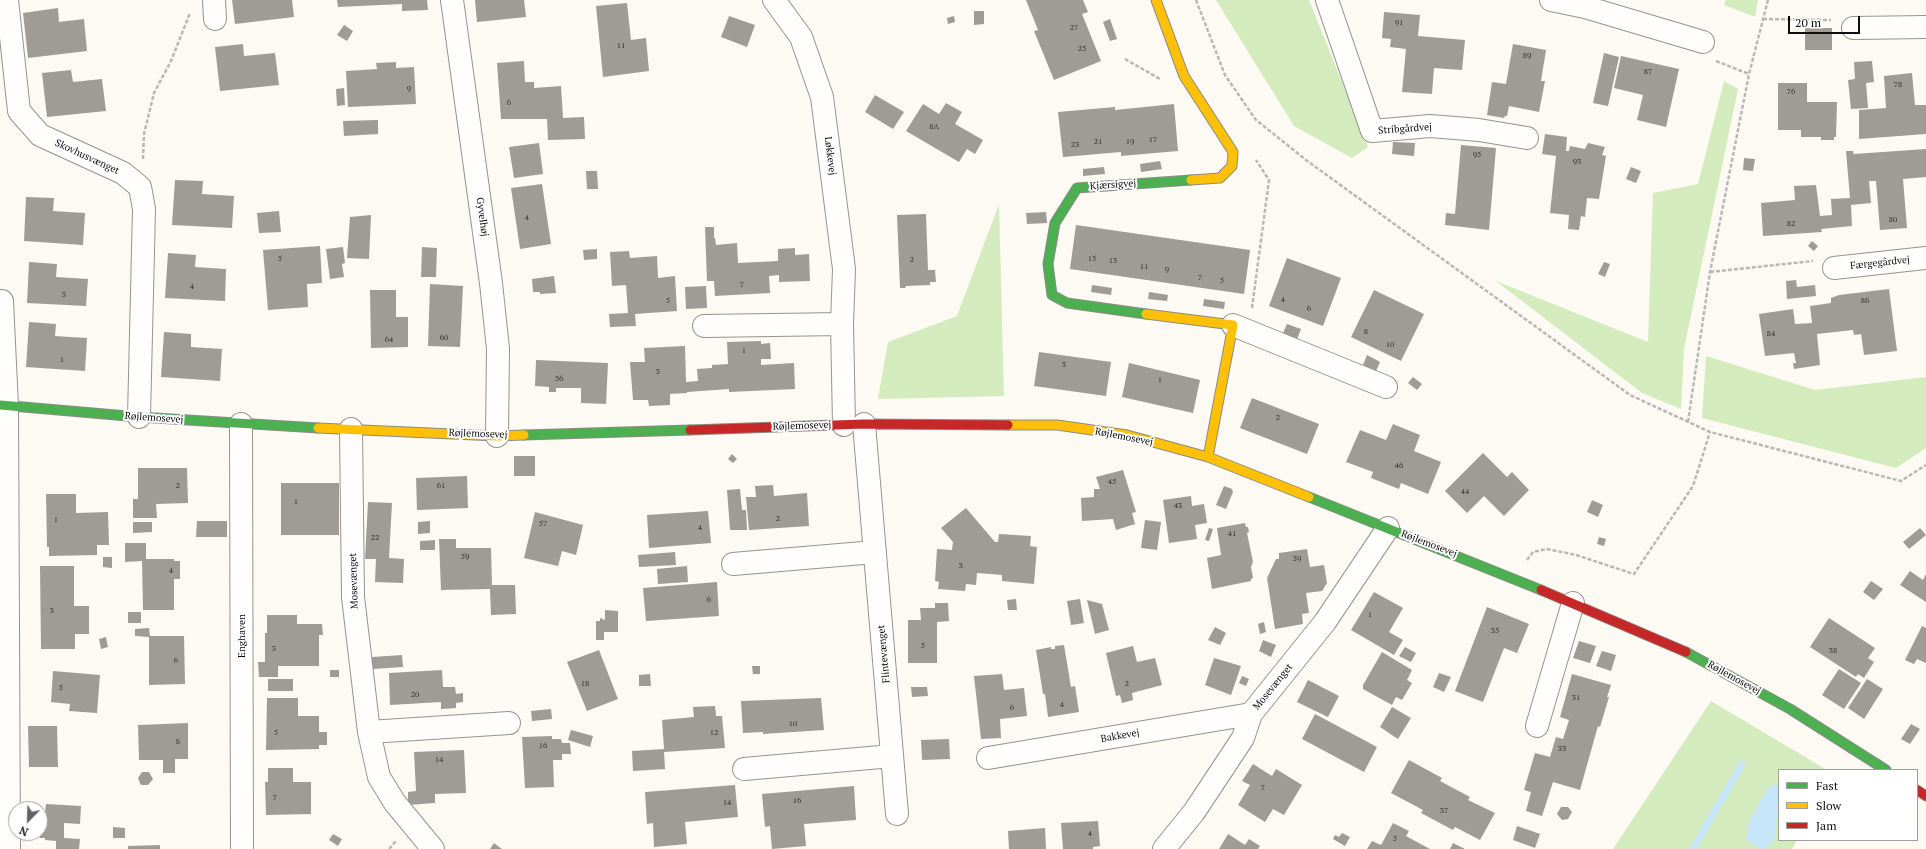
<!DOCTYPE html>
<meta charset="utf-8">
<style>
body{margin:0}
#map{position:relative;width:1926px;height:849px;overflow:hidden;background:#fcfaf2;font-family:"PT Serif",serif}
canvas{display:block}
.legend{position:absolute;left:1778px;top:769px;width:140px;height:72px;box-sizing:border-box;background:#fff;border:1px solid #9f9f9f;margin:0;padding:5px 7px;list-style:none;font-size:12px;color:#0e0e0e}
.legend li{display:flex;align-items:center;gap:8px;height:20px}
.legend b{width:20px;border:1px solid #9f9f9f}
.north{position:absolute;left:8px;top:801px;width:40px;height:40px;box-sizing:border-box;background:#fff;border:1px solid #9f9f9f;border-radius:50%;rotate:203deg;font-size:11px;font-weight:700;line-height:16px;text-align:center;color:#0e0e0e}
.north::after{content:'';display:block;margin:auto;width:14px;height:18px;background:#61615e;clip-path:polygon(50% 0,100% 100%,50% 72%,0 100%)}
.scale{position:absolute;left:1788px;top:16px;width:72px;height:18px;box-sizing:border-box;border:2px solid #0e0e0e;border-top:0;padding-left:5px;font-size:12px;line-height:14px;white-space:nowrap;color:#0e0e0e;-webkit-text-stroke:3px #fff;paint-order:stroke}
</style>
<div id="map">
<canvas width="1926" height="849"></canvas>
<ul class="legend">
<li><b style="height:5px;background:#4caf50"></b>Fast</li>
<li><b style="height:5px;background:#ffc107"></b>Slow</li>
<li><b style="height:5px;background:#c62828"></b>Jam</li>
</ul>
<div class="north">N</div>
<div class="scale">20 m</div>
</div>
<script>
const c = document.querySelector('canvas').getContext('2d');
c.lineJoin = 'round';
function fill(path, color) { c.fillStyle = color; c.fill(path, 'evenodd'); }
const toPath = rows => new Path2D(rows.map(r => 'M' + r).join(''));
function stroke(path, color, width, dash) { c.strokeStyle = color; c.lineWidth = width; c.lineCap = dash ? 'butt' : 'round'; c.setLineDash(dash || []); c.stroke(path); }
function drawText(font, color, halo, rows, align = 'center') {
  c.font = font + ' "PT Serif",serif'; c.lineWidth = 4; c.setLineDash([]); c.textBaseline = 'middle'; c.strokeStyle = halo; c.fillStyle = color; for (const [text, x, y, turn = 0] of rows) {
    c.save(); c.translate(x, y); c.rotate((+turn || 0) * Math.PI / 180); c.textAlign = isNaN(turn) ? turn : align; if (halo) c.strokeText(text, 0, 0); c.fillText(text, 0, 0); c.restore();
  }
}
const forest = toPath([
 [1216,0,1309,0,1368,147,1352,158,1294,126],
 [1726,0,1758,0,1755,17,1724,5],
 [1724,81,1738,89,1684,349,1681,409,1642,393,1496,281,1648,342,1653,193,1698,184],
 [999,204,1004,396,878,399,888,342,957,316],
 [1706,356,1815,390,1926,377,1926,448,1896,468,1702,418],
 [1711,701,1827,770,1779,770,1779,840,1797,840,1792,849,1613,849]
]);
const water = toPath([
 [1770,785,1779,786,1775,838,1766,849,1761,849,1746,840,1749,821]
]);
const stream = toPath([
 [1693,849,1742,764]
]);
const building = toPath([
 [232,0,292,0,294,17,235,24],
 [337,0,427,0,428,10,402,11,402,4,338,7],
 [475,0,524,0,526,17,477,22],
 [1026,0,1083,0,1088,12,1082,14,1101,61,1054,80,1034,31,1038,30],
 [627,3,631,40,646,38,649,71,603,77,596,6],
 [58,8,59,22,84,19,87,51,28,58,23,13],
 [974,11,984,11,984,24,974,25],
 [1384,12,1420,15,1418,36,1465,40,1462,70,1434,68,1432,94,1402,92,1406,49,1390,47,1391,39,1382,38],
 [729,16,755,25,747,47,721,37],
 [954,16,955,22,948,24,947,18],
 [1110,19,1117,39,1110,41,1103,22],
 [344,25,353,31,347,41,337,35],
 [1805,28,1832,28,1832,50,1805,50],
 [243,44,244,56,275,53,279,85,220,91,215,47],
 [1513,44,1546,50,1541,81,1545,81,1539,112,1509,106,1507,116,1505,116,1504,118,1487,115,1492,82,1506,84],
 [1604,53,1619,57,1608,106,1593,103],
 [1621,56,1679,69,1666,127,1637,120,1643,95,1614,88],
 [524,61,525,82,534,82,534,88,561,86,563,118,584,117,585,139,548,140,547,119,501,119,497,63],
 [1872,61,1874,82,1866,83,1868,108,1851,109,1848,80,1855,79,1854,62],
 [396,62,396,68,414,67,416,104,348,107,346,71,377,69,376,63],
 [71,70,73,82,102,79,106,111,47,117,42,73],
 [1912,73,1915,105,1926,105,1926,134,1859,139,1859,110,1886,108,1884,76],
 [1778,83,1807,83,1807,102,1837,102,1836,137,1834,137,1834,140,1821,140,1821,137,1801,137,1801,130,1778,130],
 [344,88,345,105,337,106,336,89],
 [875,95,904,112,893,129,865,112],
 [946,103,962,112,955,124,983,140,975,154,967,149,959,162,906,131,923,104,939,114],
 [1174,104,1178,151,1121,156,1121,152,1063,157,1058,112,1115,107,1115,110],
 [378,120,378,134,344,136,343,121],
 [1545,134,1567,137,1566,151,1569,151,1570,146,1585,149,1588,143,1605,147,1602,155,1606,156,1599,199,1587,198,1585,217,1581,216,1579,230,1568,229,1569,215,1550,213,1556,156,1542,154],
 [1393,142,1415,143,1414,156,1392,154],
 [539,143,543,174,514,178,509,147],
 [1461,145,1496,148,1489,230,1445,225,1446,213,1455,214],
 [1926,149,1926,177,1903,179,1907,228,1880,230,1876,181,1869,181,1871,203,1851,205,1852,226,1821,229,1822,232,1763,236,1761,203,1795,200,1794,186,1816,185,1820,216,1832,215,1831,199,1850,198,1846,151,1853,151,1855,159,1854,154],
 [1744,158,1755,159,1753,171,1743,170],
 [1160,161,1162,169,1141,172,1140,164],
 [1104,167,1105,174,1083,176,1083,169],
 [1631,167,1641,171,1636,183,1626,179],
 [586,171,597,171,598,189,587,189],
 [175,180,203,181,202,194,234,196,232,228,172,225],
 [542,184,551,244,520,249,511,188],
 [26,197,54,198,53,211,85,213,83,245,24,241],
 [279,211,281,232,259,233,257,213],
 [1046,212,1047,223,1027,224,1026,213],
 [926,214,928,270,935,270,936,282,930,282,930,285,906,286,905,288,900,288,897,215],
 [371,215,369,259,347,258,350,217],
 [1076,225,1250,250,1244,294,1070,269],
 [705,227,714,227,714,238,715,238,716,245,737,243,738,263,778,261,778,249,795,248,795,255,809,254,810,281,779,282,779,275,769,276,770,293,715,296,714,281,707,281],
 [1812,241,1818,246,1814,251,1808,246],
 [320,246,322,283,307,284,308,307,268,310,263,250],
 [343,247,345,263,342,264,344,277,330,279,326,249],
 [422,247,437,248,436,277,421,277],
 [597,249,597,259,584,260,583,250],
 [629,251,630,258,657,256,658,278,675,276,677,311,635,314,636,326,610,327,609,314,628,313,626,285,612,286,610,252],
 [168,253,196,255,195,267,226,269,225,301,165,298],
 [1287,258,1341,278,1323,326,1269,306],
 [29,262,57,264,56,277,88,279,86,306,27,303],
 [1604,262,1610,264,1605,277,1598,274],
 [554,276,556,293,540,294,540,292,533,292,532,279],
 [1796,280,1797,287,1815,285,1816,296,1787,299,1786,281],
 [430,284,463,286,460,347,428,346],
 [1092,285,1112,288,1111,295,1091,292],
 [706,286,707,308,686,309,685,287],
 [1889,289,1897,351,1864,355,1861,334,1854,335,1853,330,1817,334,1820,365,1794,369,1793,363,1796,363,1794,353,1765,356,1759,314,1793,309,1795,324,1812,323,1810,306,1831,303,1831,298,1839,295],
 [370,290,396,290,396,317,408,317,408,347,371,348],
 [1374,290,1424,314,1401,361,1351,337],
 [1149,292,1168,295,1167,301,1148,299],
 [1204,299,1225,302,1224,309,1203,306],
 [29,322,56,324,55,336,87,338,85,371,26,367],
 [1287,324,1301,329,1297,339,1283,333],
 [164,332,191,334,191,347,222,349,220,381,161,377],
 [761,341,761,344,770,343,771,359,761,359,761,365,794,363,795,389,729,392,729,389,687,392,687,393,670,394,670,405,649,406,648,400,633,400,630,362,645,362,644,348,685,346,686,382,698,381,697,369,712,368,712,365,728,364,727,342],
 [1039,352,1111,362,1106,396,1034,386],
 [1367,355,1380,362,1376,371,1363,365],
 [536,360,608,363,606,404,581,403,581,388,556,388,556,392,549,392,549,387,535,386],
 [1129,363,1200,380,1193,413,1122,397],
 [1413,377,1422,384,1417,390,1408,383],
 [1252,398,1319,424,1307,454,1240,428],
 [1393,424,1420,435,1414,451,1441,462,1428,494,1401,483,1399,489,1371,478,1373,472,1346,462,1360,430,1386,440],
 [1483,453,1507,477,1512,472,1529,490,1504,516,1484,496,1467,513,1445,491],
 [732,454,737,459,733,463,728,459],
 [514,456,535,456,535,476,514,476],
 [138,468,187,468,188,503,156,504,157,518,133,518,133,499,138,499],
 [1123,470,1136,512,1132,513,1135,524,1116,530,1113,519,1082,521,1081,498,1094,497,1094,489,1100,489,1096,477],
 [467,476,468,508,417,510,416,478],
 [281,483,339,483,339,535,281,535],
 [773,485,774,496,807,493,809,526,749,530,746,497,756,497,755,486],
 [1224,486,1232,489,1233,492,1226,509,1216,505],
 [740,489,742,510,746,510,747,530,730,530,727,490],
 [46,494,76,494,76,513,108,512,109,545,97,545,97,555,49,556,49,547,47,547],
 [1191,496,1192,506,1204,504,1207,523,1195,525,1197,539,1169,543,1163,500],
 [1592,500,1603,505,1598,517,1587,512],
 [368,502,392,503,389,558,404,559,403,583,375,582,376,559,365,559],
 [966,508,995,542,998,542,999,534,1031,536,1030,546,1037,547,1034,584,1002,581,1002,575,977,573,976,585,966,584,965,591,938,589,939,582,935,581,937,549,952,550,953,542,941,528],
 [708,511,711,543,649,548,647,515],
 [535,512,583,525,576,555,562,551,558,566,524,558],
 [1145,520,1161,522,1157,550,1141,548],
 [197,521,227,521,227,537,196,537],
 [430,521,430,533,418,534,418,522],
 [133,522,152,522,152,532,133,533],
 [1245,523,1246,527,1248,527,1249,532,1247,533,1253,562,1251,567,1253,578,1251,579,1251,581,1241,583,1212,589,1207,558,1221,555,1217,528],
 [1209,528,1213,529,1209,541,1205,540],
 [1920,528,1926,535,1909,549,1903,542],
 [1599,537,1606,539,1604,546,1597,544],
 [439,539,456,539,456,548,491,548,492,585,515,585,516,614,491,615,490,589,441,590],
 [435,540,435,550,420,550,420,541],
 [125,543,146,543,146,559,174,559,174,561,180,561,180,579,174,579,174,610,143,610,142,561,125,562],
 [1307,549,1310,567,1324,565,1327,583,1322,591,1306,593,1309,613,1302,614,1303,624,1275,629,1267,578,1276,559,1279,559,1279,553],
 [675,552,676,565,639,567,638,555],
 [103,557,112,557,112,568,103,567],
 [40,566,74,566,74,606,89,606,89,634,75,634,75,649,41,649],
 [687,566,688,582,658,584,657,569],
 [1910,571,1923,580,1926,574,1926,602,1900,585],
 [1871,581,1883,589,1874,600,1863,592],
 [717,582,719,616,646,621,643,588],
 [1374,592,1403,608,1389,632,1403,640,1394,655,1351,630],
 [1016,599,1017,610,1008,610,1007,600],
 [1080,599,1084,623,1071,625,1067,601],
 [1087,600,1102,604,1109,630,1095,634],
 [935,603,948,603,949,621,937,622,937,663,908,663,908,620,921,620,920,608,935,608],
 [1487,607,1529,624,1517,653,1504,648,1483,702,1455,691],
 [605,610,618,611,618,632,604,632,604,640,596,640,596,621,600,621,600,618,605,620],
 [128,612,141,612,141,623,128,623],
 [267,615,297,615,297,624,322,624,323,635,319,635,319,666,278,666,278,677,259,677,258,662,265,662,265,633,267,633],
 [1829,618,1875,648,1868,658,1874,662,1864,678,1858,674,1856,677,1810,647],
 [1264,622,1266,632,1260,634,1258,624],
 [1922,626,1926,628,1926,663,1917,659,1914,664,1905,660],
 [1215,627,1226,633,1220,645,1208,640],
 [149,628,150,636,184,636,185,684,149,685,149,637,135,636,135,629],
 [106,637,108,647,101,649,99,639],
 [1263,640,1276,645,1271,657,1259,651],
 [1579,641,1596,646,1590,663,1573,658],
 [1064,645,1071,687,1075,686,1079,712,1048,717,1045,694,1043,694,1036,650,1051,647,1051,649,1055,649,1055,646],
 [1133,646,1137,662,1155,658,1162,685,1132,693,1133,700,1122,703,1120,695,1116,696,1106,653],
 [1405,647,1416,653,1411,662,1399,656],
 [599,650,618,699,587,711,567,662],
 [1602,651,1616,655,1611,671,1596,666],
 [1382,652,1412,670,1407,680,1412,683,1402,700,1396,697,1392,705,1363,689,1363,685],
 [402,655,403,667,372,669,372,657],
 [1214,658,1241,666,1231,695,1205,685],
 [752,666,760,666,760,674,753,674],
 [1839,669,1861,683,1844,709,1822,695],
 [330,670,339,670,339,677,330,677],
 [442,670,443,687,455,687,456,694,463,693,463,702,456,703,456,708,441,709,441,702,390,705,389,673],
 [53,671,100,675,97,713,69,711,70,704,51,702],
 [1439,673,1451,677,1444,692,1433,687],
 [650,674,651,686,639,686,639,675],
 [1002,674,1004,690,1024,688,1027,716,1000,719,1001,738,981,739,974,676],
 [1572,674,1611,685,1607,697,1609,697,1600,727,1598,726,1580,790,1553,782,1542,816,1526,811,1531,792,1524,790,1535,753,1550,757,1556,737,1563,739,1569,720,1560,717],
 [1242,676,1249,679,1246,686,1239,683],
 [268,679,293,679,293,691,268,691],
 [1867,679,1883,689,1864,719,1848,708],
 [1308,680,1339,696,1328,717,1297,702],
 [911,687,927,687,928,696,912,697],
 [267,698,298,698,298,716,319,716,319,732,327,732,327,745,319,745,319,749,266,750],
 [821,698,824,730,763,734,763,732,743,733,741,701],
 [715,706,716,716,722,716,725,748,664,752,665,769,633,771,632,751,664,749,662,720,694,717,693,707],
 [1392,707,1411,718,1398,739,1380,727],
 [551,709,552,719,532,721,531,711],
 [1315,714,1377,747,1364,772,1302,739],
 [188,723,188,759,175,759,175,773,163,773,163,760,139,760,138,725],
 [1911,724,1920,729,1910,744,1901,739],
 [28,726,57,726,58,767,29,767],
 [571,730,593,736,590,747,568,740],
 [552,736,552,739,561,739,562,743,570,743,571,754,562,754,562,760,553,760,554,787,525,788,522,737],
 [949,739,950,759,922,760,921,740],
 [464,750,466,793,435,794,435,803,408,805,408,792,416,791,414,752],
 [1409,760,1442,778,1440,781,1470,797,1468,800,1495,813,1480,840,1455,827,1453,830,1421,813,1423,810,1391,793],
 [1253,764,1272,776,1276,769,1302,785,1284,815,1273,809,1265,822,1238,805,1250,785,1242,781],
 [268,768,293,768,293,782,311,782,311,814,266,815,265,782,268,782],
 [142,772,149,772,153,779,148,785,141,785,138,778],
 [735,785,738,817,685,822,687,844,654,847,653,823,647,824,645,792],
 [854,786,856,820,804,824,806,846,772,849,770,826,765,827,762,794],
 [46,804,81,806,80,824,64,823,64,838,80,839,79,849,56,849,56,841,45,840,45,838,40,838,40,814,45,814],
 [1561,807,1568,807,1572,812,1568,819,1562,820,1557,814],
 [1098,821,1100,846,1093,847,1093,849,1063,849,1061,823],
 [1393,823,1409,831,1406,836,1430,849,1367,849,1372,841,1381,845],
 [1517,826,1540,834,1535,848,1513,840],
 [113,827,125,828,125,838,113,838],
 [1045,828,1046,849,1009,849,1008,831],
 [1342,833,1350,837,1345,846,1333,839,1335,835,1339,837],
 [333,834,342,839,338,846,329,840],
 [1228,834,1245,845,1249,839,1260,846,1258,849,1219,849],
 [494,843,502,849,490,849],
 [1453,843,1465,849,1450,849],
 [160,845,160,849,128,849,128,846]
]);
const path = toPath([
 [1196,0,1225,75,1256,120,1306,160,1630,395,1710,432,1901,481,1926,465],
 [1763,19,1831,20],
 [1125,59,1160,79],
 [1716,61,1749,74],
 [143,159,144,134,154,93,171,61,190,13],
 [1710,272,1813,261],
 [1252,308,1269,180,1256,160],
 [1688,422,1710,272,1749,74,1768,0],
 [1527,560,1533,552,1547,549,1576,555,1634,574,1693,486,1710,432],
 [389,849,396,841]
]);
const street = toPath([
 [7,0,19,111,40,135,123,173,140,187,144,209,139,417],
 [214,0,215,19],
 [452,0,491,283,498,349,497,436],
 [774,0,801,37,822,97,844,269,842,324,844,425],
 [1327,0,1372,131,1430,126,1479,130,1527,138],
 [1551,0,1585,7,1703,42],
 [1853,28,1926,27],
 [1834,268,1926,258],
 [0,301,2,301,7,406,9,849],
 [1233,325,1386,387],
 [704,326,842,324],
 [241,424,242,849],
 [864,424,897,814],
 [351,429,353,597,369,732,379,777,395,803,433,849],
 [733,564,875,552],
 [1537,726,1573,603],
 [369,732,509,723],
 [988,758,1251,714],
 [744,769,892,756],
 [1164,849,1194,812,1243,738,1251,714,1325,622,1388,528]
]);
const fast = toPath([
 [1146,314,1067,303,1052,295,1048,264,1055,223,1077,188,1191,180],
 [0,405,139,417,318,428],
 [524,435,690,430],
 [1309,497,1541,590],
 [1686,652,1790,709,1886,770]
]);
const slow = toPath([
 [1156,0,1184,76,1233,152,1232,166,1220,178,1191,180],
 [1146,314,1233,325,1208,457],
 [1008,425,1057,425,1127,435,1208,457,1309,497],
 [318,428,497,436,524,435]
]);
const jam = toPath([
 [690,430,864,424,1008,425],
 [1541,590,1686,652],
 [1917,790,1926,796]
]);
const numberNames = [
 ["91",1399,23],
 ["27",1074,28],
 ["11",621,46],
 ["25",1082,49],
 ["89",1527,56],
 ["87",1648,72],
 ["78",1898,85],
 ["9",409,89],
 ["76",1791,92],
 ["6",509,103],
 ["8A",934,127],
 ["17",1153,140],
 ["21",1098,142],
 ["19",1130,142],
 ["23",1075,145],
 ["95",1477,155],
 ["93",1577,162],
 ["4",527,218],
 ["80",1893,220],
 ["82",1791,224],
 ["5",280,259],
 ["15",1092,259],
 ["2",912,260],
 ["13",1113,261],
 ["11",1144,267],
 ["9",1167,270],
 ["7",1200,278],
 ["5",1222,281],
 ["7",742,285],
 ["4",192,287],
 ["3",64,295],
 ["4",1283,300],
 ["5",668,301],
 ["86",1865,301],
 ["6",1309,309],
 ["8",1366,332],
 ["84",1771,334],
 ["60",444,338],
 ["64",389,340],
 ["10",1390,345],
 ["1",744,351],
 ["1",62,360],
 ["3",1064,365],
 ["3",658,372],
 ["56",559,379],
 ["1",1160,380],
 ["2",1278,418],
 ["46",1399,466],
 ["45",1112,482],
 ["2",178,486],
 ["61",441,486],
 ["44",1465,492],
 ["1",296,502],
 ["43",1178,506],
 ["2",778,519],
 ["1",56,520],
 ["57",543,524],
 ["4",700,528],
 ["41",1232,534],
 ["22",375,538],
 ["59",465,557],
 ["39",1297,559],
 ["3",961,566],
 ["4",171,571],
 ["6",709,600],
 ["3",52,611],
 ["1",1370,615],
 ["35",1495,631],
 ["5",923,646],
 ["3",274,649],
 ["38",1833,651],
 ["6",176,661],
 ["18",585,684],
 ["2",1127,684],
 ["5",61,688],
 ["20",415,695],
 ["31",1576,698],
 ["4",1062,705],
 ["6",1012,708],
 ["10",793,724],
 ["5",276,733],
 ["12",714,733],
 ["8",178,742],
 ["16",543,746],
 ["33",1562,749],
 ["14",439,760],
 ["7",1263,788],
 ["7",275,798],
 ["16",797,801],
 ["14",727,803],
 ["37",1444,811],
 ["4",1090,834],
 ["5",1395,839]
];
const streetNames = [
 ["Stribgårdvej",1405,129,-4],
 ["Løkkevej",830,156,83],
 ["Skovhusvænget",87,157,25],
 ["Kjærsigvej",1113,185,-4],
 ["Gyvelhøj",482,217,82],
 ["Færgegårdvej",1880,263,-6],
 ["Røjlemosevej",154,418,4],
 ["Røjlemosevej",802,426,-2],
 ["Røjlemosevej",478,434,2],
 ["Røjlemosevej",1124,437,11],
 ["Røjlemosevej",1429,544,21],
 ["Mosevænget",354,581,-92],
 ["Enghaven",242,636,-90],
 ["Flintevænget",884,654,-95],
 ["Røjlemosevej",1734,678,29],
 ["Mosevænget",1273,687,-51],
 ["Bakkevej",1120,736,-10]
];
fill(forest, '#d4ebbe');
fill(water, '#c6e5f8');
stroke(stream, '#c6e5f8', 7);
fill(building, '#9f9c98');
stroke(street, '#959491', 24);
stroke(fast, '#8c8b87', 11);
stroke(slow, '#8c8b87', 11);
stroke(jam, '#8c8b87', 11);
stroke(path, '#b8b8b6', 2.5, [4, 2]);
stroke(street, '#fffefd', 22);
stroke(fast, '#4caf50', 9);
stroke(slow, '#ffc107', 9);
stroke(jam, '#c62828', 9);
drawText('8px', '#323230', null, numberNames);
drawText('10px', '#0e0e0e', '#fff', streetNames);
</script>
